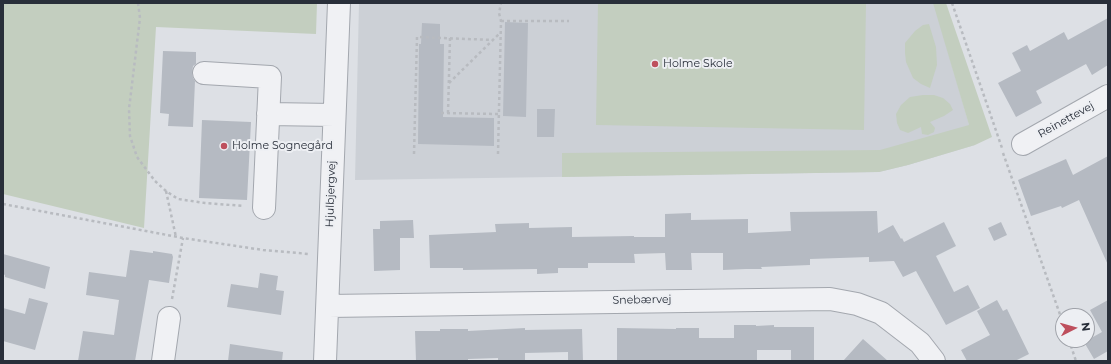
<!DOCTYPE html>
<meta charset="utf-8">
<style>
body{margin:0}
#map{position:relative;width:1111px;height:364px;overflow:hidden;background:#dde0e5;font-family:Montserrat,sans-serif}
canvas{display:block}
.frame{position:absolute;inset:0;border:4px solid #292f3a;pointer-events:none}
.north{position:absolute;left:1055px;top:308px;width:40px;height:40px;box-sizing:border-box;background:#edeff3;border:1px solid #9fa2a9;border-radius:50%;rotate:84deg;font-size:11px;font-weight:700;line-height:16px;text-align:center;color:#292f3a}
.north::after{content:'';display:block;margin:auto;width:14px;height:18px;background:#be4f5d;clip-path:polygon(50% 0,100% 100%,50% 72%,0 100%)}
</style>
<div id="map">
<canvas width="1111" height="364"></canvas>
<div class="frame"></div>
<div class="north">N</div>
</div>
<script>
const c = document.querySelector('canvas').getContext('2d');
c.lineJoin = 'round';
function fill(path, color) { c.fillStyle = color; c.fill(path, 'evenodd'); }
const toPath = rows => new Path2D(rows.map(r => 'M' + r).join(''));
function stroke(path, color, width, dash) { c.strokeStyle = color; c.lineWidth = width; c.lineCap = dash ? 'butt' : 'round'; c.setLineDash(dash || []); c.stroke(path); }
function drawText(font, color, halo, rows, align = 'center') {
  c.font = font + ' Montserrat,sans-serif'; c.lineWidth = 4; c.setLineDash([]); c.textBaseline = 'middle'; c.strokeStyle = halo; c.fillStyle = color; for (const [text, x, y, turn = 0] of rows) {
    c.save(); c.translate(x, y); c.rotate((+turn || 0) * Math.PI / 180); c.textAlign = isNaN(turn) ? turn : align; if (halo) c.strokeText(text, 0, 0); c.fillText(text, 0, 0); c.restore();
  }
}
const built = toPath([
 [359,3,934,3,975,145,908,165,879,172,355,180]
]);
const green = toPath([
 [3,3,317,3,316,34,156,27,144,228,3,194],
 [598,3,866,3,864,130,596,125],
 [933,3,946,3,992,137,975,145,908,165,879,172,562,177,562,153,880,150,969,125],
 [929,24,936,47,937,65,930,88,921,84,913,78,906,62,905,53,905,43,915,31,923,25],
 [923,95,934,95,943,98,950,104,953,110,944,116,930,122,935,128,934,132,928,135,922,134,921,127,908,133,900,130,897,123,896,114,901,105,910,97]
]);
const building = toPath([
 [1108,18,1108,65,1092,75,1086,64,1036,91,1042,103,1016,117,998,83,1021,71,1012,53,1027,45,1030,51,1064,32,1068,40],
 [505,22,528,23,526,117,503,116],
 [422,23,440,24,440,44,444,44,443,117,494,118,494,146,418,144,419,44,421,44],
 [163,51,196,52,196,64,193,66,192,73,193,78,195,81,193,127,168,126,169,114,160,113],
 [537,109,555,109,554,137,537,137],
 [202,120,251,122,247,200,199,198],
 [1108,156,1108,265,1079,200,1062,208,1061,206,1031,216,1018,180,1066,159,1073,175],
 [877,211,878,233,893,225,901,239,902,238,904,242,944,222,956,246,936,256,954,292,968,285,980,308,946,325,916,271,903,277,894,261,869,262,869,257,810,259,810,265,761,267,762,269,746,269,723,270,723,253,691,253,692,270,666,270,665,253,634,254,635,263,588,263,588,268,558,268,558,273,537,274,537,269,463,270,463,268,430,268,429,235,496,232,495,224,529,223,529,228,572,227,572,237,634,236,634,237,665,237,665,214,691,213,691,220,748,219,748,233,791,231,790,212],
 [413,220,414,238,400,238,400,270,374,271,373,229,380,229,380,221],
 [1001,222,1007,235,994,241,988,228],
 [130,250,153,253,153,251,172,254,173,257,169,283,149,280,135,361,78,361,83,331,114,335,119,300,86,295,89,272,126,277],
 [3,254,50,267,45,289,5,277,5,275,3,274],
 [260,273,278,276,276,290,284,291,281,315,227,307,231,284,258,288],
 [29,298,48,303,35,350,3,341,3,308,25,314],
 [997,300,1003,311,1007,309,1029,354,1015,361,967,361,961,350,990,335,977,311],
 [1108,300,1108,351,1094,359,1084,342,1102,332,1090,310],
 [734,325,756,325,756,326,774,325,774,327,814,327,814,361,791,361,791,350,757,350,757,361,617,361,617,328,676,329,676,328,699,328,699,338,734,338],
 [525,328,525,330,582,329,583,361,568,361,568,352,525,353,525,361,498,361,498,358,468,359,468,361,416,361,415,331,440,331,440,329,468,329,468,331],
 [863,339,888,361,843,361],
 [230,344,283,352,282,361,228,361]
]);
const path = toPath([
 [138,3,140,18,129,109,130,136,137,157,155,181,166,191,178,199,205,203,244,206],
 [952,3,1002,148],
 [501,21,569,21],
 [449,83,501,32],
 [441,113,498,114],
 [448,113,450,38],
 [1003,153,1063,323],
 [414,154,417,37,493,40],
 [498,154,501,21,499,13,501,3],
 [166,191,176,237],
 [3,204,183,238,263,250,309,254],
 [172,299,183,238],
 [1069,340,1076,361]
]);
const minor = toPath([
 [204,73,270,77,264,208],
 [268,114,334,115],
 [1023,144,1108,96],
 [328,306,830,299,857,304,881,313,920,343,934,361],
 [163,361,169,318],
 [325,361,339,3]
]);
const markers = [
 [655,64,4,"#be4f5d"],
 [224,146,4,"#be4f5d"]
];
const poiNames = [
 ["Holme Skole",663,64],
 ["Holme Sognegård",232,146]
];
const streetNames = [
 ["Reinettevej",1066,120,-29],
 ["Hjulbjergvej",331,194,-88],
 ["Snebærvej",642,300,-1]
];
fill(built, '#ccd0d6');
fill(green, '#c3cebf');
fill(building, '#b5bac2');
stroke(minor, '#a3a7ae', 24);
stroke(path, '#b8bbc0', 2.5, [3, 3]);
stroke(minor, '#f0f1f4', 22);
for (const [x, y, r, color] of markers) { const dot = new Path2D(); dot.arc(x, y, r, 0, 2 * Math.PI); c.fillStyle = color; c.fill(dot); stroke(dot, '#edeff3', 1.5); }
drawText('11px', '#292f3a', '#edeff3', poiNames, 'left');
drawText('11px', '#292f3a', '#edeff3', streetNames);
</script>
